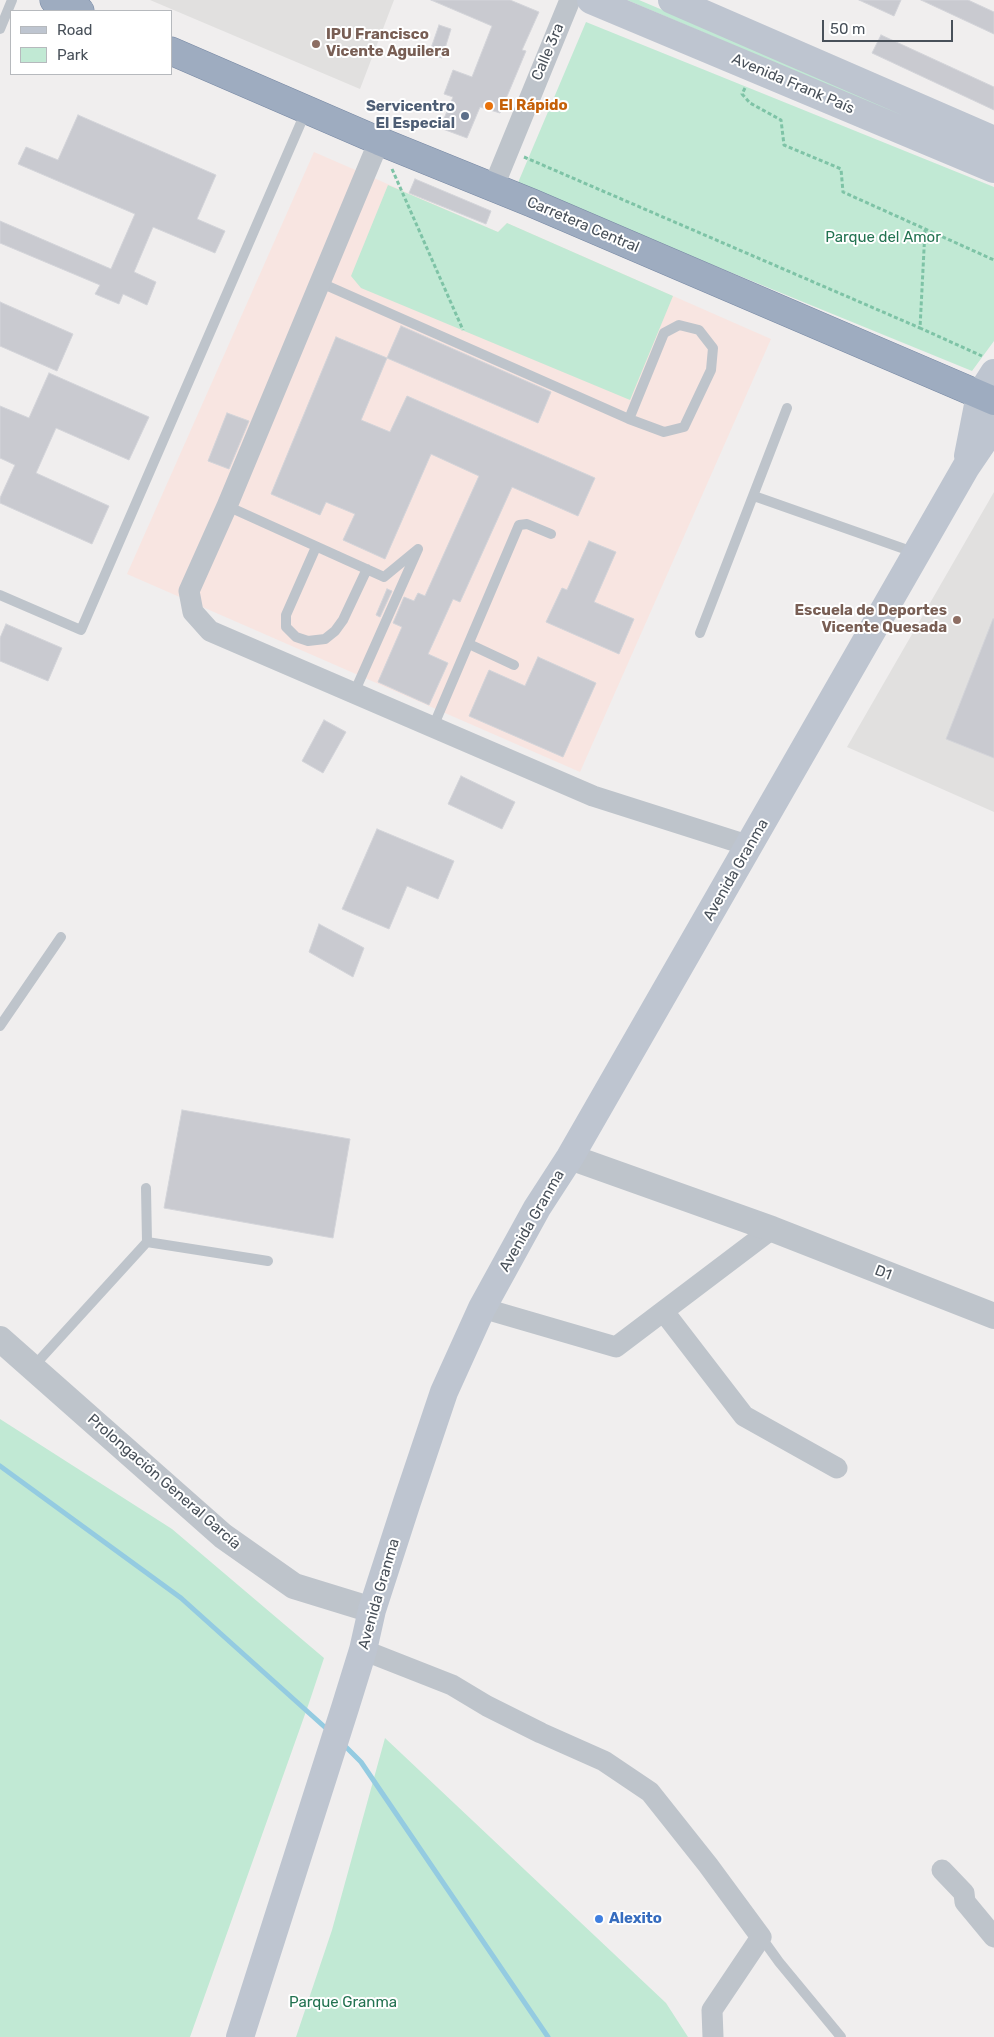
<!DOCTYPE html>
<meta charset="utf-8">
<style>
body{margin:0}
#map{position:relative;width:994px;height:2037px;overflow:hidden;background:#f0eeee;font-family:Rubik,sans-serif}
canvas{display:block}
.legend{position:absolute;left:10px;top:10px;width:162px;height:65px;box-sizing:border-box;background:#fff;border:1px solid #b6b9bd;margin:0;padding:6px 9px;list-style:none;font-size:15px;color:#485059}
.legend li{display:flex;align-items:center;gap:10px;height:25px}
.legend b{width:25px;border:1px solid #b6b9bd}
.scale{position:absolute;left:822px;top:20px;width:131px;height:22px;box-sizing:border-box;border:2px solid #485059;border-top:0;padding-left:6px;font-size:15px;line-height:18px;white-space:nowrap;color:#485059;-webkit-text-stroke:4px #fff;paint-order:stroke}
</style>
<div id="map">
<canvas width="994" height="2037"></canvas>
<ul class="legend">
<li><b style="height:6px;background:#bec5d0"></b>Road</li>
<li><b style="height:14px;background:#c1e9d4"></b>Park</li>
</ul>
<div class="scale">50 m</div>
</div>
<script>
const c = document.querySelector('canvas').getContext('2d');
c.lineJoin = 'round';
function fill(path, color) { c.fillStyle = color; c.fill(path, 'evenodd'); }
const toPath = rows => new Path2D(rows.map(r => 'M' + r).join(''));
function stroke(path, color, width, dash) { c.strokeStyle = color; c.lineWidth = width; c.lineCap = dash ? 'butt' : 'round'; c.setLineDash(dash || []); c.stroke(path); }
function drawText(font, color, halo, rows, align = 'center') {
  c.font = font + ' Rubik,sans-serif'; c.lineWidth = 4; c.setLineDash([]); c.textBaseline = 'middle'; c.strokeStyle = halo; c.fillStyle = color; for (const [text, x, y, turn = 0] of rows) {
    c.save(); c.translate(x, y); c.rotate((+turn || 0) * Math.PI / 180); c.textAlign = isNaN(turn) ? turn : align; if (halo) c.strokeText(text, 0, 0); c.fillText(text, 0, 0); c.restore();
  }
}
const education = toPath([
 [150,0,394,0,360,89],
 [994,492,994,812,847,747]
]);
const medical = toPath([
 [314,152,498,232,507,223,771,339,580,772,127,574]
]);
const green = toPath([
 [627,0,639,0,994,151,994,156],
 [586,22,994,187,994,341,972,371,517,185],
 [388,185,498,232,507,223,673,296,630,400,361,288,351,276],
 [0,1419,172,1529,324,1658,309,1703,190,2037,0,2037],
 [385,1738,666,2003,688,2037,296,2037,332,1930]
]);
const stream = toPath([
 [0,1466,181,1598,328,1730],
 [342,1743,361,1762,548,2037]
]);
const building = toPath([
 [431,0,510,0,539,12,522,50,526,51,500,113,480,107,467,138,440,128,453,97,444,94,453,70,472,77,492,26,431,0],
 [859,0,901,0,894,16,859,0],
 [921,0,968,0,994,12,994,34,921,0],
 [439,25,451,29,442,58,429,54,439,25],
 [881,35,994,87,994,110,872,53,881,35],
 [78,115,216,175,197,219,225,231,215,253,153,227,134,272,156,282,147,305,123,294,119,304,95,294,100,285,0,243,0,221,111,269,135,214,18,164,26,147,58,160,78,115],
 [415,179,491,211,486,224,409,193,415,179],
 [0,302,73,334,57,371,0,346,0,302],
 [401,326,551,392,538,423,387,358,401,326],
 [336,337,387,358,361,420,390,432,407,396,595,478,578,516,512,487,460,602,453,599,428,654,448,663,429,705,378,682,402,627,393,623,404,597,414,601,418,593,425,596,479,476,431,454,385,559,343,540,355,514,326,502,320,515,271,494,336,337],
 [49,373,149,417,129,460,56,428,36,473,109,506,92,544,0,503,0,498,15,465,0,458,0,406,29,418,49,373],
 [227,413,249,421,229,469,208,461,227,413],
 [589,541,616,552,594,602,634,619,619,654,546,622,562,588,567,590,589,541],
 [387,589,392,591,380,617,376,615,387,589],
 [993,619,994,619,994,758,946,739,993,619],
 [6,624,62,648,48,681,0,661,0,638,6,624],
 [538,657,596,683,563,757,469,716,489,670,525,686,538,657],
 [324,720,346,732,323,773,302,761,324,720],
 [461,776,515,802,502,829,448,804,461,776],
 [377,829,454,861,438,899,407,886,389,929,342,909,377,829],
 [319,924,364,948,353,977,309,952,319,924],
 [182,1110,350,1139,333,1238,164,1208,182,1110]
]);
const path = toPath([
 [745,88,742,94,750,103,781,120,784,145,841,169,843,192,994,260],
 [524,157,920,328],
 [392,169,463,330],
 [925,230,920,328,982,356]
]);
const service = toPath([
 [0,29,12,0],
 [321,283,629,419,664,432,684,427,711,370,713,348,699,330,679,325,664,333,629,419],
 [754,496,916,553],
 [227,506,384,577,418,549,354,693],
 [316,547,286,615,286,627,296,637,308,641,325,639,335,631,343,620,367,569],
 [0,595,81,630,306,111],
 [700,633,787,408],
 [469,644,514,665],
 [433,727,519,525,527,524,551,534],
 [0,1026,61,937],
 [147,1242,268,1261],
 [33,1367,147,1242,146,1188],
 [761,1937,779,1962,841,2037]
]);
const minor = toPath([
 [379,141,227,506,189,591,193,612,210,631,593,796,750,846],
 [493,188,570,0],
 [482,1308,616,1347,772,1229],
 [664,1312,744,1416,837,1468],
 [363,1650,452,1685,487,1706,541,1733,604,1761,650,1792,708,1865,761,1937,712,2010,713,2037],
 [942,1870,964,1893,965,1902,994,1937]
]);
const tertiary = toPath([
 [570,1157,772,1229,994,1316],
 [0,1339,223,1536,294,1586,372,1610]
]);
const secondary = toPath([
 [591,0,994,169],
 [672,0,994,140],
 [968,456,980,395,994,373],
 [240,2037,345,1708,363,1650,372,1610,407,1502,444,1392,482,1308,537,1208,570,1157,966,467,994,426]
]);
const trunk = toPath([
 [54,0,80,11],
 [171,51,379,141,532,203,994,401]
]);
const markers = [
 [316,44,5,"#8d6e63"],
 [489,106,5,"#e8710a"],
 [465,116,5,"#5c6f8a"],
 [957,620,5,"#8d6e63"],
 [599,1919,5,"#3f7fe0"]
];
const educationNames = [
 ["IPU Francisco",326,35],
 ["Vicente Aguilera",326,52],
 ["Escuela de Deportes",947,611,"right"],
 ["Vicente Quesada",947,628,"right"]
];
const streetNames = [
 ["Calle 3ra",548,52,-67],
 ["Avenida Frank País",793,84,23],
 ["Carretera Central",583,225,23],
 ["Avenida Granma",736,870,-60],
 ["Avenida Granma",532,1221,-60],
 ["D1",883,1273,21],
 ["Prolongación General García",164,1482,41],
 ["Avenida Granma",379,1594,-74]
];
const foodNames = [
 ["El Rápido",499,106]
];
const serviceNames = [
 ["Servicentro",455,107],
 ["El Especial",455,124]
];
const parkNames = [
 ["Parque del Amor",883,238],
 ["Parque Granma",343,2003]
];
const shopNames = [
 ["Alexito",609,1919]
];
fill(education, '#e1e0df');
fill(medical, '#f8e5e1');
fill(green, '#c1e9d4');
stroke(stream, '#94cbe1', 5);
fill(building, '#c9cad0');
stroke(building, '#d3d4d9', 1);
stroke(trunk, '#7788a3', 29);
stroke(path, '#7ec3a6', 3, [4, 2.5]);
stroke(service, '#bec4cb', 10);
stroke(minor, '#bec4cb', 21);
stroke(tertiary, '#bec4cb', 26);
stroke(secondary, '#bec5d0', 28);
stroke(trunk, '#9eacc0', 28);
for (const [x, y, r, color] of markers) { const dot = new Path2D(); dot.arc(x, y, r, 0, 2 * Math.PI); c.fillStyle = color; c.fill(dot); stroke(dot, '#fff', 2); }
drawText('bold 15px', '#785e54', '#fff', educationNames, 'left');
drawText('15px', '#485059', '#fff', streetNames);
drawText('bold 15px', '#c56008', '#fff', foodNames, 'left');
drawText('bold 15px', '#4e5e75', '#fff', serviceNames, 'right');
drawText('15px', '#227250', '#fff', parkNames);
drawText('bold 15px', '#366cbe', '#fff', shopNames, 'left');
</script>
